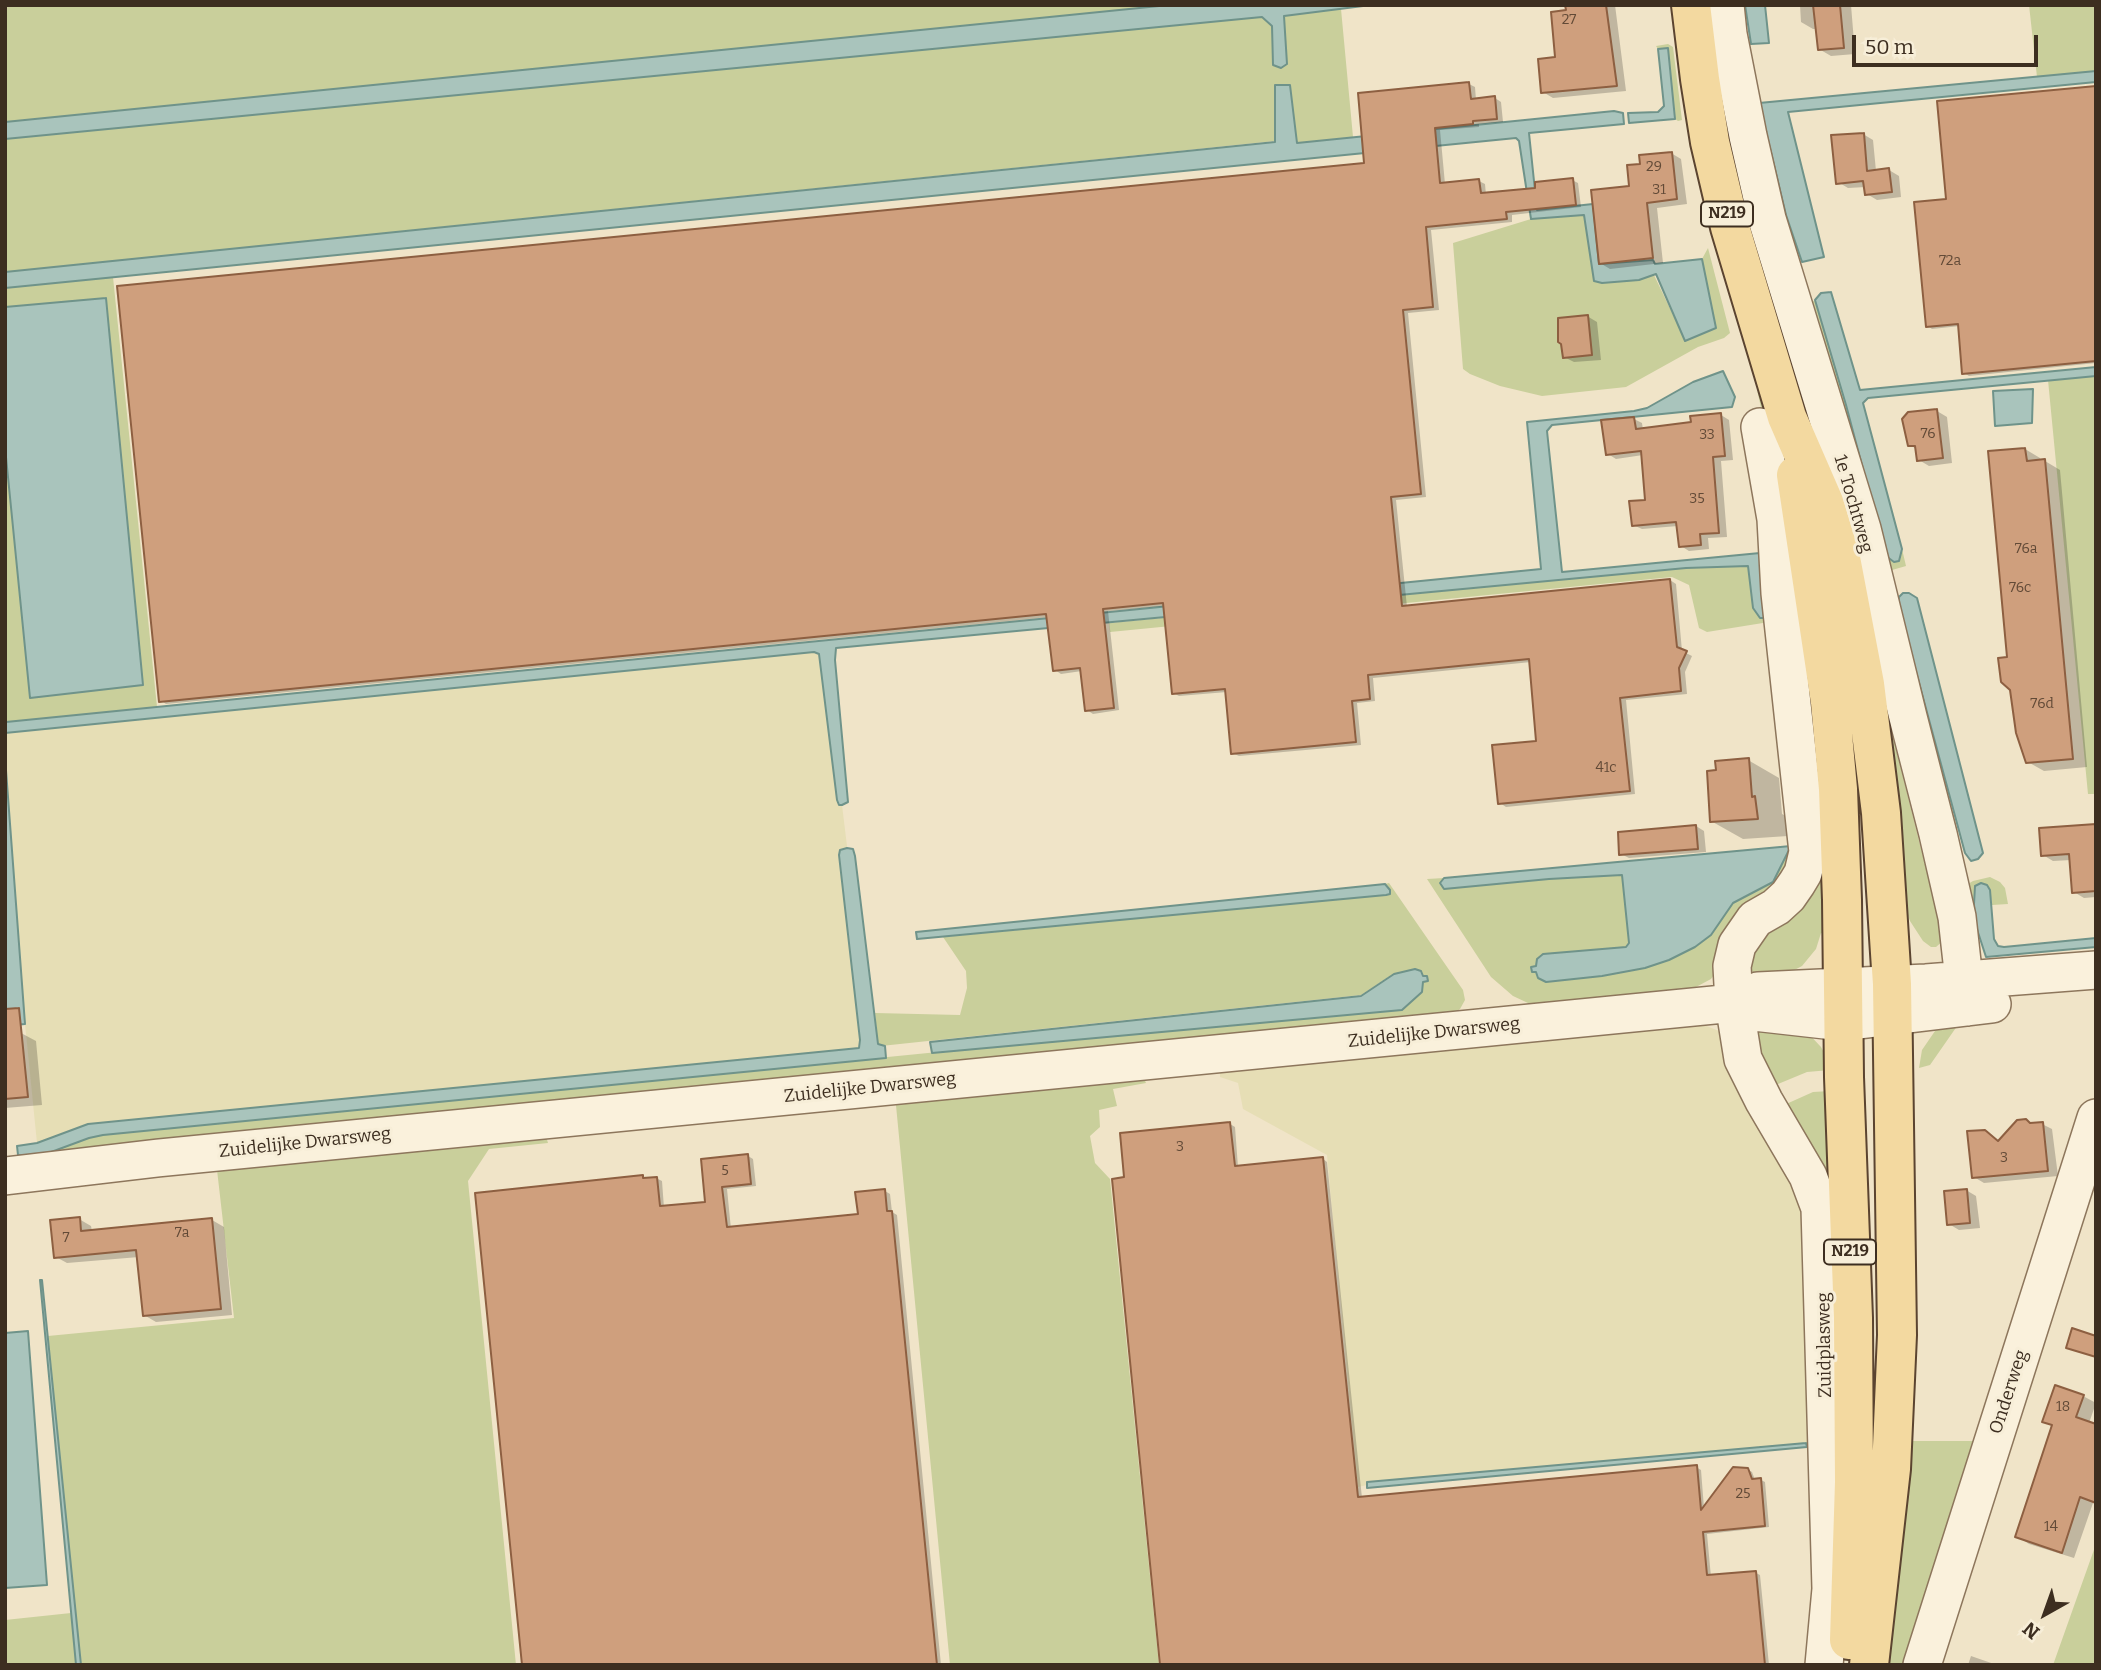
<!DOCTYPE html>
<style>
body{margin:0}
#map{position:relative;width:2101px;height:1670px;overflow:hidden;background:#f0e4c8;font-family:Bitter,serif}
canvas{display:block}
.frame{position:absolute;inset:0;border:7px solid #3d2e20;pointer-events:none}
.north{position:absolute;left:2010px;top:1579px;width:70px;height:70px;-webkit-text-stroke:5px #f7eed8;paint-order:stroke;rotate:220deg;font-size:19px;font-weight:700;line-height:28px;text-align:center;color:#3d2e20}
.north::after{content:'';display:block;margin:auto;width:24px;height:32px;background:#3d2e20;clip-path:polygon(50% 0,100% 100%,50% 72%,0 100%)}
.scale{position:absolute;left:1852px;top:35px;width:186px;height:32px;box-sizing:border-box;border:4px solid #3d2e20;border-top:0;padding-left:9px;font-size:21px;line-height:24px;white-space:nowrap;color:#3d2e20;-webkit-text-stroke:5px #f7eed8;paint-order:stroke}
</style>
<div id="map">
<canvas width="2101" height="1670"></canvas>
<div class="frame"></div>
<div class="north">N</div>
<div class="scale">50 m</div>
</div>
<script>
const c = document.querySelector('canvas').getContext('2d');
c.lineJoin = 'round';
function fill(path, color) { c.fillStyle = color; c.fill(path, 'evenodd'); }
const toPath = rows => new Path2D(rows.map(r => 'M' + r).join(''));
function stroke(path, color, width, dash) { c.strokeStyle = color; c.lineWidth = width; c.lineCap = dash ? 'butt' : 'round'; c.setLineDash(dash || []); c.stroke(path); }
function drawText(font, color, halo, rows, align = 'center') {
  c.font = font + ' Bitter,serif'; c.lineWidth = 6; c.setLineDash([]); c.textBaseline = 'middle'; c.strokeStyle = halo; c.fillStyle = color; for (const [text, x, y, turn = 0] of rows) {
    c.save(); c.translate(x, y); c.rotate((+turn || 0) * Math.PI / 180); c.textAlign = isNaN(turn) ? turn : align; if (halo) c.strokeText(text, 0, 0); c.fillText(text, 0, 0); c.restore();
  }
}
const farmland = toPath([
 [814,652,819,654,837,800,839,805,842,805,847,846,847,848,840,850,860,1040,859,1048,88,1124,37,1143,25,1024,5,757,5,733],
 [1704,1025,1719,1031,1727,1040,1799,1179,1819,1445,1807,1446,1805,1443,1367,1482,1367,1485,1358,1487,1327,1155,1243,1109,1238,1083,1220,1077,1220,1068,1501,1038,1514,1044,1596,1036,1610,1028]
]);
const green = toPath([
 [5,5,1169,5,5,122],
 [2029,5,2096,5,2096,71,2037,77],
 [1341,9,1353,137,1296,143,1290,85,1275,86,1275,141,5,272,5,139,1263,17,1272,26,1273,64,1287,64,1284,16],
 [1668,44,1673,47,1682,120,1678,121,1675,119,1668,49,1658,49,1656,46],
 [1584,215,1594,281,1639,280,1654,275,1685,340,1704,271,1702,259,1708,248,1730,333,1724,338,1698,347,1626,387,1542,396,1500,386,1470,374,1463,369,1453,243,1531,219],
 [113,277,157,707,6,722,5,447,30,697,106,299,5,307,5,288],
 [1815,300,1846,405,1899,561,1902,549,1906,566,1892,570,1886,568,1806,307],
 [1792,337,1944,940,1936,947,1931,947,1923,941,1910,921,1905,908,1804,407,1779,339],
 [2096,376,2096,794,2088,794,2048,380],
 [1757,390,1769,416,1791,515,1792,596,1817,818,1825,931,1825,934,1821,933,1816,949,1802,966,1785,975,1768,977,1760,977,1749,969,1746,964,1747,955,1743,953,1756,931,1780,915,1799,899,1807,886,1813,874,1815,850,1787,591,1786,517],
 [1749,566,1753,608,1769,622,1707,632,1699,628,1689,585,1672,577,1110,632,1109,623,1686,568],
 [1791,846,1796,866,1711,979,1696,987,1633,999,1551,1008,1528,1003,1513,996,1491,977,1427,879,1444,878,1441,881,1549,879,1622,874,1629,943,1626,947,1543,954,1540,955,1536,966,1531,967,1536,972,1539,978,1546,982,1602,976,1645,968,1669,960,1695,947,1711,935,1733,903,1773,882],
 [1990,877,2000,882,2005,888,2008,904,1992,905,1990,890,1975,886,1974,904,1977,929,1970,930,1968,884,1973,881],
 [1389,883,1463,990,1465,1000,1460,1009,1446,1019,20,1163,18,1155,35,1158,89,1138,103,1135,938,1052,1402,1010,1423,982,1423,976,1393,974,1361,995,881,1046,878,1044,875,1013,960,1015,967,988,966,971,943,937,1386,895,1390,894,1388,886,1385,884],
 [1962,1019,1930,1065,1919,1068,1922,1050,1935,1031,1942,1024],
 [1766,1025,1805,1030,1821,1047,1827,1058,1830,1070,1807,1072,1778,1084,1773,1084,1752,1045,1758,1033],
 [1141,1072,1146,1083,1113,1089,1117,1106,1099,1110,1100,1127,1090,1136,1095,1163,1110,1179,1159,1665,950,1665,895,1095],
 [1830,1091,1835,1212,1828,1209,1784,1105,1813,1092],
 [545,1133,548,1143,489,1149,468,1181,516,1665,81,1665,48,1336,234,1318,216,1161],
 [1911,1441,1975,1441,1915,1665,1876,1665],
 [2096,1544,2096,1665,2053,1665],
 [71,1613,76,1665,5,1665,5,1620]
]);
const water = toPath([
 [1169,5,1371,5,1284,16,1287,64,1281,68,1273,65,1272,26,1262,17,5,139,5,122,1169,5],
 [1745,5,1765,5,1769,43,1751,44,1745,5],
 [1668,48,1675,119,1629,123,1628,113,1658,112,1664,106,1658,49,1668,48],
 [2096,71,2096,82,1788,112,1824,257,1802,262,1786,215,1759,103,2096,71],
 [1275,85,1290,85,1297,143,1614,111,1623,113,1624,124,1529,133,1537,210,1593,204,1599,264,1653,260,1655,264,1702,259,1716,328,1685,341,1656,274,1639,280,1602,283,1594,281,1584,215,1531,219,1519,141,1516,138,5,288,5,272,1275,142,1275,85],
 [1831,292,1860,390,2096,367,2096,376,1868,398,1863,403,1902,549,1899,561,1894,562,1886,556,1846,405,1815,300,1821,293,1831,292],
 [106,298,143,685,30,698,5,447,5,307,106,298],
 [1723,371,1735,397,1732,407,1552,425,1547,431,1562,572,1760,553,1764,618,1760,618,1753,608,1748,566,1686,568,836,648,835,660,848,802,842,805,839,805,837,800,819,654,814,652,5,733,5,715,6,722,1541,569,1527,422,1634,411,1647,408,1693,382,1723,371],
 [2033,389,2032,423,1995,426,1993,391,2033,389],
 [1903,593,1909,593,1917,598,1983,853,1978,859,1971,861,1965,853,1898,605,1899,597,1903,593],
 [5,757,25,1024,5,1026,5,757],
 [1791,846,1773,882,1733,903,1711,935,1695,947,1669,960,1645,968,1602,976,1546,982,1538,978,1536,972,1532,972,1531,967,1536,966,1537,959,1543,954,1626,947,1629,943,1622,875,1549,879,1444,889,1440,883,1444,878,1791,846],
 [847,848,853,849,855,856,878,1044,885,1046,886,1058,103,1135,89,1138,35,1158,18,1155,17,1146,37,1143,88,1124,859,1048,860,1040,839,855,840,850,847,848],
 [1981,883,1987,885,1990,890,1994,939,1998,946,2004,947,2096,938,2096,947,1986,957,1975,923,1974,904,1975,886,1981,883],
 [1385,884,1390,890,1390,894,1386,895,917,939,916,932,1385,884],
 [1415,969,1421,971,1423,976,1427,976,1428,981,1423,982,1422,992,1402,1010,932,1053,930,1042,1361,996,1394,974,1415,969],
 [40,1280,42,1280,81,1665,76,1665,40,1280],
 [28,1331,47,1585,5,1588,5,1333,28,1331],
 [1806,1443,1807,1447,1367,1488,1367,1482,1806,1443]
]);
const shadow = toPath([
 [1567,5,1615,5,1626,91,1553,98,1543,92,1557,59,1567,12],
 [1800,5,1851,5,1855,54,1831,56,1819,49,1817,29,1813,29,1801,22],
 [1469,84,1475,87,1476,100,1495,98,1501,102,1503,122,1479,124,1479,127,1440,130,1445,184,1479,181,1485,184,1486,195,1537,190,1572,180,1578,183,1581,207,1512,215,1512,222,1431,230,1439,310,1408,313,1426,497,1396,500,1407,607,1670,580,1676,584,1682,651,1692,656,1685,672,1687,694,1626,700,1635,794,1506,807,1500,803,1538,743,1531,662,1373,678,1375,701,1357,703,1361,745,1239,756,1232,753,1227,692,1179,696,1173,693,1165,606,1108,611,1119,710,1093,714,1087,710,1082,671,1061,674,1055,670,1049,617,166,704,160,700,1366,165],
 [2096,87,2096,363,1969,376,1964,373,1960,326,1932,329,1928,326],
 [1863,134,1873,140,1876,171,1889,170,1899,176,1901,197,1877,200,1867,194,1866,187,1848,188,1838,182],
 [1671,153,1681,159,1687,204,1657,208,1663,263,1610,269,1600,263,1642,165],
 [1587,316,1597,322,1601,360,1574,362,1564,357],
 [1937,411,1947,417,1952,463,1929,466,1919,460,1918,450,1910,445],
 [1721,415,1729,420,1733,460,1721,461,1727,537,1708,538,1709,549,1689,551,1681,546,1678,526,1642,529,1633,525,1646,501,1643,455,1616,459,1608,454,1634,419,1642,423,1643,430,1693,424],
 [2025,449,2040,458,2041,461,2045,461,2060,470,2087,767,2044,771,2028,762,2009,659],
 [1748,760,1779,778,1782,814,1786,816,1788,836,1743,839,1711,821],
 [2096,825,2096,897,2084,898,2074,892,2071,860,2053,861,2043,855],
 [1696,826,1704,831,1706,852,1629,858,1621,854],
 [21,1033,36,1041,42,1105,5,1108,5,1034],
 [1230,1124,1235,1127,1238,1167,1323,1159,1327,1162,1362,1498,1696,1467,1701,1470,1704,1508,1747,1469,1752,1472,1755,1480,1761,1480,1765,1482,1769,1527,1707,1534,1711,1577,1756,1573,1760,1575,1769,1665,1162,1665,1126,1179],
 [2042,1124,2052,1129,2058,1176,1984,1183,1974,1177,1984,1131,2000,1142,2031,1125],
 [748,1156,753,1159,756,1186,727,1189,731,1229,860,1216,885,1191,890,1194,892,1212,897,1215,941,1665,523,1665,643,1177,647,1179,656,1178,662,1181,664,1208,707,1203],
 [1966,1190,1976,1196,1980,1228,1959,1230,1949,1224],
 [79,1219,91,1226,92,1231,212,1220,224,1227,232,1315,156,1322,144,1315,139,1257,67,1263,56,1257],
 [2083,1396,2096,1403,2089,1423,2096,1426,2096,1504,2093,1503,2074,1558,2029,1544,2017,1536,2053,1426,2044,1421],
 [1971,1656,1997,1665,1968,1665]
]);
const building = toPath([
 [1565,5,1606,5,1617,86,1541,93,1538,59,1555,57,1551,12,1566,10,1565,5],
 [1813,5,1840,5,1844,48,1818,50,1813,5],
 [1469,82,1471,99,1495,96,1497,119,1473,121,1473,124,1435,128,1440,183,1479,179,1481,193,1535,188,1535,182,1573,178,1576,205,1506,212,1507,219,1426,227,1433,307,1403,310,1421,494,1391,497,1402,606,1670,579,1677,647,1687,651,1679,668,1681,691,1620,698,1630,791,1498,804,1492,745,1536,741,1529,659,1368,675,1370,699,1352,701,1356,742,1231,754,1225,689,1172,694,1163,603,1103,609,1114,708,1085,711,1080,668,1053,671,1046,614,159,702,117,286,1364,163,1358,93,1469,82],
 [2096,86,2096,361,1962,374,1958,324,1926,327,1914,202,1946,199,1937,101,2096,86],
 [1864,133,1867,171,1889,168,1892,192,1865,195,1863,181,1836,184,1831,135,1864,133],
 [1672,152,1677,199,1647,203,1653,258,1599,264,1591,190,1629,186,1627,165,1640,164,1639,155,1672,152],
 [1588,315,1592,355,1563,358,1561,344,1558,342,1558,318,1588,315],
 [1937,409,1943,458,1917,461,1915,446,1908,446,1902,419,1908,412,1937,409],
 [1721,413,1725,456,1713,457,1719,533,1700,534,1701,545,1679,547,1676,522,1632,526,1629,501,1645,500,1641,451,1606,455,1601,420,1634,417,1636,429,1691,422,1690,416,1721,413],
 [2025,448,2027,461,2045,459,2073,759,2026,763,2016,733,2010,690,2001,682,1998,658,2007,657,1988,451,2025,448],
 [1749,758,1752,797,1755,796,1758,819,1710,822,1707,771,1716,770,1715,761,1749,758],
 [2096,824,2096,891,2072,893,2069,854,2041,856,2039,828,2096,824],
 [1696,825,1698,849,1619,855,1618,832,1696,825],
 [19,1008,28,1097,5,1099,5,1009,19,1008],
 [2026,1119,2030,1123,2043,1122,2048,1171,1972,1178,1967,1131,1985,1130,1998,1141,2017,1120,2026,1119],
 [1230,1122,1235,1166,1323,1157,1358,1497,1697,1465,1701,1510,1733,1467,1748,1468,1752,1479,1761,1478,1765,1526,1703,1532,1707,1575,1756,1571,1765,1665,1160,1665,1112,1179,1124,1177,1120,1133,1230,1122],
 [748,1154,751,1184,722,1187,727,1227,858,1214,855,1192,885,1189,887,1211,892,1211,937,1665,522,1665,475,1193,643,1175,643,1178,657,1177,660,1206,705,1202,701,1159,748,1154],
 [1967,1189,1970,1223,1947,1225,1944,1191,1967,1189],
 [80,1217,81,1231,212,1218,221,1309,143,1316,136,1250,54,1258,50,1220,80,1217],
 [2072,1328,2096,1336,2096,1357,2066,1348,2072,1328],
 [2055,1385,2084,1395,2076,1417,2096,1424,2096,1503,2080,1497,2062,1553,2015,1537,2052,1425,2042,1422,2055,1385]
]);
const minor = toPath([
 [1725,5,1728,34,1748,136,1767,219,1862,529,1908,717,1938,834,1957,917,1967,1007],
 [1760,427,1776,519,1780,593,1808,852,1803,873,1797,883,1788,896,1776,907,1755,919,1737,945,1732,966,1734,1003,1743,1059,1764,1101,1808,1176,1820,1208,1831,1589,1824,1665],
 [1734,1003,1754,1012,1843,1022,1992,1004],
 [5,1176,158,1158,1734,1003,1758,991,1926,983,2096,970],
 [1922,1665,2096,1118]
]);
const major = toPath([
 [1691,5,1700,79,1710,142,1730,227,1787,417,1824,502,1841,558,1865,684,1881,813,1892,984,1897,1335,1891,1469,1869,1665],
 [1796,475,1830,702,1838,789,1842,900,1844,1077,1853,1318,1854,1482,1849,1640]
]);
const numberNames = [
 ["27",1569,20],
 ["29",1654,167],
 ["31",1659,190],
 ["72a",1950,261],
 ["76",1928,434],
 ["33",1707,435],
 ["35",1697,499],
 ["76a",2026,549],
 ["76c",2020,588],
 ["76d",2042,704],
 ["41c",1606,768],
 ["3",1180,1147],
 ["3",2004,1158],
 ["5",725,1171],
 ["7a",182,1233],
 ["7",66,1238],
 ["18",2063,1407],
 ["25",1743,1494],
 ["14",2051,1527]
];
const shields = [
 [1727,214,52],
 [1850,1252,52]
];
const shieldNames = [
 ["N219",1727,214],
 ["N219",1850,1252]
];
const streetNames = [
 ["1e Tochtweg",1853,504,74],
 ["Zuidelijke Dwarsweg",1434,1033,-6],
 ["Zuidelijke Dwarsweg",870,1088,-6],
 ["Zuidelijke Dwarsweg",305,1143,-6],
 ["Zuidplasweg",1825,1345,-91],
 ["Onderweg",2009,1392,-72]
];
fill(farmland, '#e6deb5');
fill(green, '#c9cf9b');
fill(water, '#a9c4bc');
stroke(water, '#6f938a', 2);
fill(shadow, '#0003');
fill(building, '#cf9f7d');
stroke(building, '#8d5f41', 2);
stroke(minor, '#8d765c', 40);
stroke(major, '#5b4430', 42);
stroke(minor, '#faf1dc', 37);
stroke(major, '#f3d9a0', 38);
drawText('14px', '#624a37', null, numberNames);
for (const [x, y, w] of shields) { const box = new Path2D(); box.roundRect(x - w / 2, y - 12.5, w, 25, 5); c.fillStyle = '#f7eed8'; c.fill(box); stroke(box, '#3d2e20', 2); }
drawText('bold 16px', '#3d2e20', null, shieldNames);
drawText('18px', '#3d2e20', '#f7eed8', streetNames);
</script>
